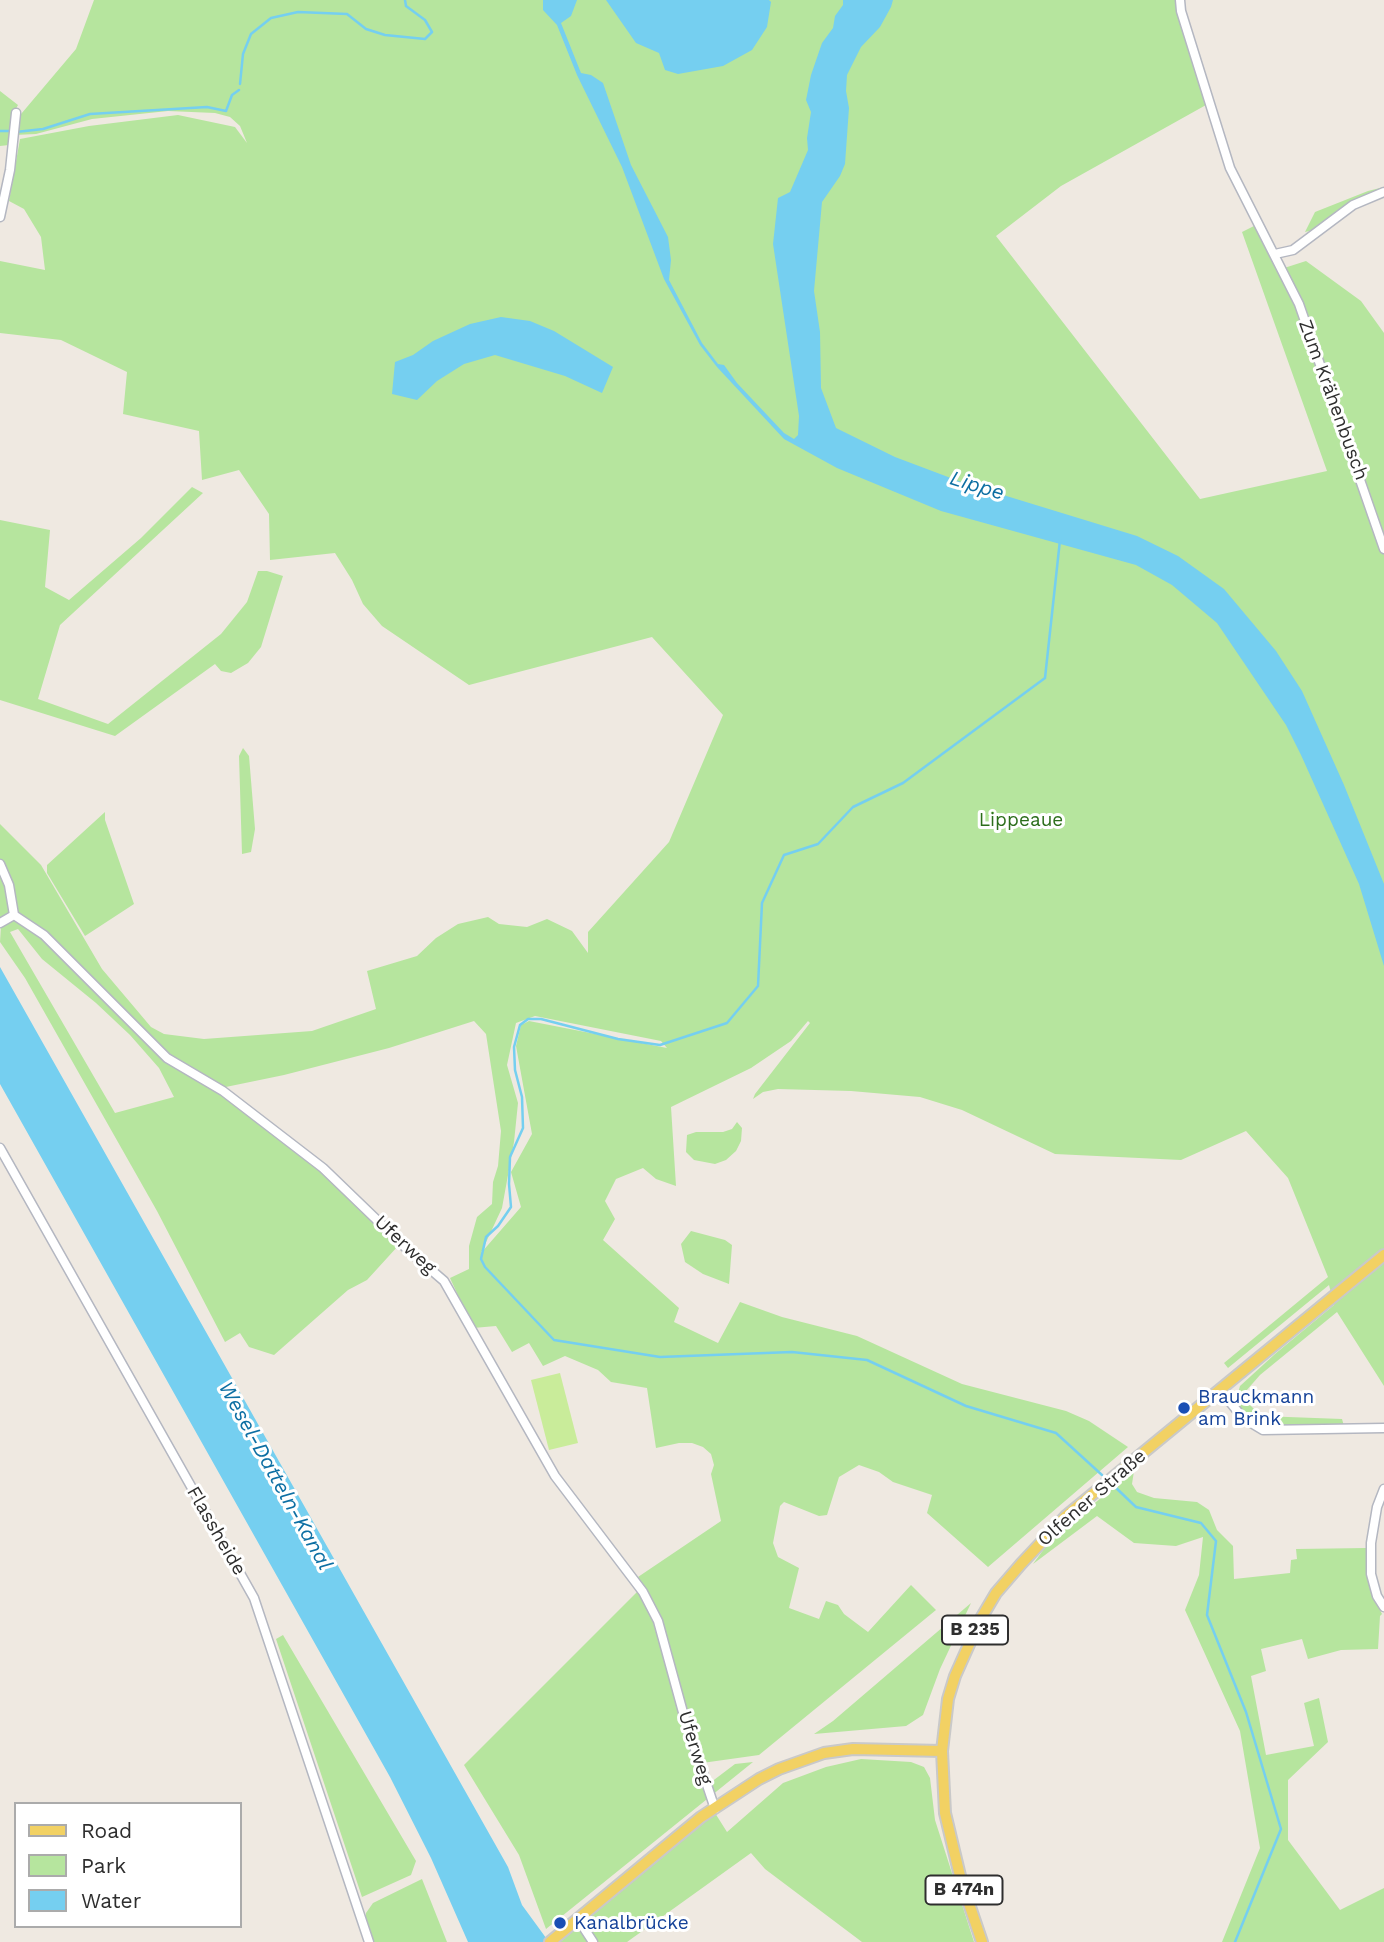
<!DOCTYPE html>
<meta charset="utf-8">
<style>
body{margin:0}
#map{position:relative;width:1384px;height:1942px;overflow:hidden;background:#efe9e1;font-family:"Work Sans",sans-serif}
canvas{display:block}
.legend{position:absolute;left:14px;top:1802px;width:228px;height:126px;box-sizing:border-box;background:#fff;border:2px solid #ababab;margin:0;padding:9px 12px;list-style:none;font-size:21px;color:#2e2e2e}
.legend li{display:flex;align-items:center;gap:14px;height:35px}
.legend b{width:35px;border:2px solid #ababab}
</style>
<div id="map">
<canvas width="1384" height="1942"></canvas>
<ul class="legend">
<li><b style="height:9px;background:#f2d163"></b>Road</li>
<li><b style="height:19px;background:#b6e59e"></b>Park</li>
<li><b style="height:19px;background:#75cff0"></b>Water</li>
</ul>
</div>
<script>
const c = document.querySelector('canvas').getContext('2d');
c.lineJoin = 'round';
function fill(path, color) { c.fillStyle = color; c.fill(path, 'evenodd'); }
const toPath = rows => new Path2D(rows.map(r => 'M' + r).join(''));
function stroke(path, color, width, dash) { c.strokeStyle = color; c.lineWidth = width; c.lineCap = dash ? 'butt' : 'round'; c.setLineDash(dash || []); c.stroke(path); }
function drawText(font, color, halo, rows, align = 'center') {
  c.font = font + ' "Work Sans",sans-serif'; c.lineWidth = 6; c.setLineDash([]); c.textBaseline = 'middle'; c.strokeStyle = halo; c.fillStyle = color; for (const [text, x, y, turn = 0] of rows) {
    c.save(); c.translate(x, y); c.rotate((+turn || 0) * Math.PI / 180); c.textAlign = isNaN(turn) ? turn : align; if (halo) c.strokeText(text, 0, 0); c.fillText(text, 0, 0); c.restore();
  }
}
const green = toPath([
 [94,0,1177,0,1206,105,1061,186,996,236,1200,499,1327,471,1242,232,1258,224,1281,269,1306,261,1361,301,1384,333,1384,1386,1337,1312,1260,1375,1246,1391,1245,1400,1261,1416,1342,1419,1344,1426,1265,1427,1247,1416,1235,1403,1240,1386,1275,1354,1334,1305,1329,1285,1228,1368,1224,1363,1328,1277,1288,1178,1246,1131,1181,1160,1055,1154,962,1110,920,1097,851,1091,778,1089,763,1092,753,1099,755,1094,810,1023,808,1021,791,1041,751,1068,671,1107,676,1186,656,1179,643,1168,616,1179,605,1201,615,1219,603,1240,679,1308,674,1322,718,1343,740,1302,782,1317,857,1336,962,1384,1066,1411,1089,1421,1128,1447,988,1567,927,1513,932,1495,893,1482,879,1472,859,1465,839,1477,827,1515,819,1516,784,1502,780,1506,773,1543,778,1557,799,1568,789,1608,819,1619,826,1601,838,1605,844,1614,868,1632,911,1585,936,1610,759,1755,702,1763,661,1617,638,1577,721,1521,711,1474,714,1465,711,1454,703,1447,692,1443,679,1443,656,1448,647,1388,611,1382,598,1370,565,1356,543,1366,529,1343,512,1352,496,1326,473,1328,450,1278,469,1269,469,1246,477,1217,492,1204,493,1182,498,1166,501,1131,486,1034,474,1021,389,1048,284,1075,216,1089,338,1183,398,1246,367,1280,348,1290,274,1355,249,1347,240,1333,225,1342,157,1211,25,978,0,942,1,926,13,920,24,925,16,911,0,920,0,824,41,865,102,969,151,1027,164,1034,204,1039,312,1031,376,1009,367,971,417,956,436,938,458,924,488,917,499,924,527,927,547,919,572,931,588,953,588,932,669,842,723,715,652,637,469,685,382,626,363,604,352,580,335,553,270,560,269,514,239,470,202,480,199,431,123,414,127,372,61,340,0,333,0,261,45,270,41,237,24,209,9,201,20,139,89,126,178,115,235,127,247,143,240,126,230,117,215,113,168,111,92,119,36,134,14,135,16,120,76,49],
 [18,929,42,959,96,1003,130,1035,159,1068,174,1097,115,1113,10,932],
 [535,1016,661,1041,667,1048,529,1021,521,1025,516,1046,532,1134,511,1172,521,1207,481,1253,502,1208,514,1142,518,1103,507,1065,516,1023],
 [0,91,18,105,13,114,9,145,0,146],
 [1384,187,1384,191,1318,229,1305,232,1315,212,1368,191],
 [192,487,203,493,60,625,38,699,108,724,221,634,247,602,258,571,267,571,283,576,281,582,261,647,248,663,231,673,221,671,215,664,115,736,0,700,0,520,50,530,45,587,69,600,141,538],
 [243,748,249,756,255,829,251,852,242,854,239,756],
 [105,812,105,820,134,904,85,936,47,873,47,865],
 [737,1122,742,1128,741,1141,736,1151,726,1160,715,1164,694,1160,686,1152,687,1135,696,1132,723,1132,732,1129],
 [691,1231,725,1240,732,1245,729,1284,703,1274,685,1262,681,1244],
 [1134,1471,1132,1484,1137,1492,1154,1498,1197,1502,1209,1510,1217,1530,1233,1546,1234,1579,1290,1573,1291,1560,1297,1559,1296,1549,1366,1548,1367,1576,1374,1599,1382,1614,1380,1616,1378,1649,1341,1650,1308,1659,1302,1639,1261,1649,1266,1671,1251,1676,1266,1755,1314,1746,1304,1703,1319,1698,1328,1742,1288,1780,1288,1840,1340,1910,1384,1888,1384,1942,1222,1942,1260,1848,1240,1731,1185,1610,1199,1575,1203,1537,1176,1546,1134,1543,1097,1516,1033,1564,1052,1538],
 [638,1591,653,1622,702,1789,735,1764,753,1762,546,1929,519,1855,464,1765],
 [971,1603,940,1669,923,1715,906,1726,814,1734,833,1721],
 [283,1635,416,1861,411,1875,362,1897,276,1639],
 [861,1759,911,1762,924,1767,930,1778,935,1820,974,1942,862,1942,765,1869,751,1853,627,1942,560,1942,715,1813,727,1832,783,1783,826,1767],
 [422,1879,447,1942,373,1942,366,1921,366,1913,373,1903]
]);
const pitch = toPath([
 [560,1373,578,1443,549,1450,531,1380]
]);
const water = toPath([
 [543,0,577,0,571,16,561,23,581,73,591,75,603,83,631,165,668,237,671,260,669,280,702,343,718,364,724,365,737,383,784,433,794,439,798,435,799,416,773,244,778,198,790,192,808,150,807,138,811,112,806,100,811,75,822,43,833,28,835,16,843,5,843,0,893,0,891,7,880,27,861,47,847,75,846,91,849,108,845,164,840,176,822,202,814,291,820,332,821,388,836,428,895,457,964,483,1137,536,1178,556,1224,589,1276,651,1302,691,1344,785,1384,884,1384,966,1359,884,1301,755,1286,725,1217,623,1172,585,1136,565,941,511,837,468,784,439,717,367,700,345,664,279,622,167,577,75,557,25,543,10],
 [606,0,769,0,771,2,767,27,752,50,723,66,678,74,665,70,659,53,636,43],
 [501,317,530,321,554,331,613,367,602,393,565,376,495,355,464,364,437,381,417,400,392,394,395,362,413,355,433,341,470,324],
 [0,967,508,1867,522,1905,549,1942,468,1942,431,1858,390,1777,0,1084]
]);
const stream = toPath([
 [240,84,243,54,251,34,271,18,298,12,347,14,366,29,385,35,425,39,432,32,425,20,406,6,405,0],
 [0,131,11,131],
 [16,132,43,129,90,114,207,107,226,111,232,95,239,90],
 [1060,540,1045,678,903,783,853,807,818,844,784,855,762,903,758,986,727,1023,660,1045,618,1039,541,1019,528,1019,520,1025,514,1047,515,1070,522,1097,523,1128,510,1157,509,1184,511,1207,498,1226,486,1237,481,1259,485,1267,554,1340,660,1357,792,1352,867,1360,966,1406,1056,1433,1102,1475],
 [1114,1486,1136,1507,1201,1523,1216,1541,1207,1615,1246,1712,1281,1829,1235,1942]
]);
const minor = toPath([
 [1180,0,1181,11,1230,168,1299,304,1384,549],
 [0,217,10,170,16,113],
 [1275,254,1293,250,1353,205,1384,192],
 [0,864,9,885,14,915,44,935,167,1058,223,1091,323,1168,408,1250,444,1281,555,1476,643,1592,658,1621,684,1716,715,1809],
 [0,923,14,915],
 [0,1148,254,1598,369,1942],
 [1221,1391,1243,1418,1263,1430,1384,1428],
 [1384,1489,1377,1507,1371,1543,1371,1574,1377,1596,1384,1607],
 [578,1919,593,1942]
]);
const major = toPath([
 [550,1942,701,1817,759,1779,779,1769,824,1753,853,1749,942,1751],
 [982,1942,961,1880,945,1813,942,1751,948,1699,955,1676,980,1620,996,1593,1021,1564,1066,1516,1384,1255]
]);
const markers = [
 [1184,1408,7,"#1a4fb4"],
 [560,1923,7,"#1a4fb4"]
];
const shields = [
 [975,1630,66],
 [964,1890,77]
];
const shieldNames = [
 ["B 235",975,1630],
 ["B 474n",964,1890]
];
const streetNames = [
 ["Zum Krähenbusch",1333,400,70],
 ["Uferweg",405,1245,43],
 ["Olfener Straße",1092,1498,-41],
 ["Flassheide",216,1531,60],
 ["Uferweg",695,1748,73]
];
const parkNames = [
 ["Lippeaue",1021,820]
];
const transitNames = [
 ["Brauckmann",1198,1397],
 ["am Brink",1198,1419],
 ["Kanalbrücke",574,1923]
];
const waterNames = [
 ["Lippe",977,486,17],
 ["Wesel-Datteln-Kanal",275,1476,61]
];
fill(green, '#b6e59e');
fill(pitch, '#c9ec9a');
fill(water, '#75cff0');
stroke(stream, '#75cff0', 2.5);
stroke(minor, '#b4b7c1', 11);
stroke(major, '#c9c9c9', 14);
stroke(minor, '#fff', 8);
stroke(major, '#f2d163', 10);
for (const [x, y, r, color] of markers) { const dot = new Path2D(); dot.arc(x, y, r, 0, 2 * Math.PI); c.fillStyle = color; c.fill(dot); stroke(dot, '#fff', 2.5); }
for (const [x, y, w] of shields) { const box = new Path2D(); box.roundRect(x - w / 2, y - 14.5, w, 29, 5); c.fillStyle = '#fff'; c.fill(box); stroke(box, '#2e2e2e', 2); }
drawText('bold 18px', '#2e2e2e', null, shieldNames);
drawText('19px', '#2e2e2e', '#fff', streetNames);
drawText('19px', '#2c6e1b', '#fff', parkNames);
drawText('19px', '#164399', '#fff', transitNames, 'left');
drawText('italic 21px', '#0d6fa3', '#fff', waterNames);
</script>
